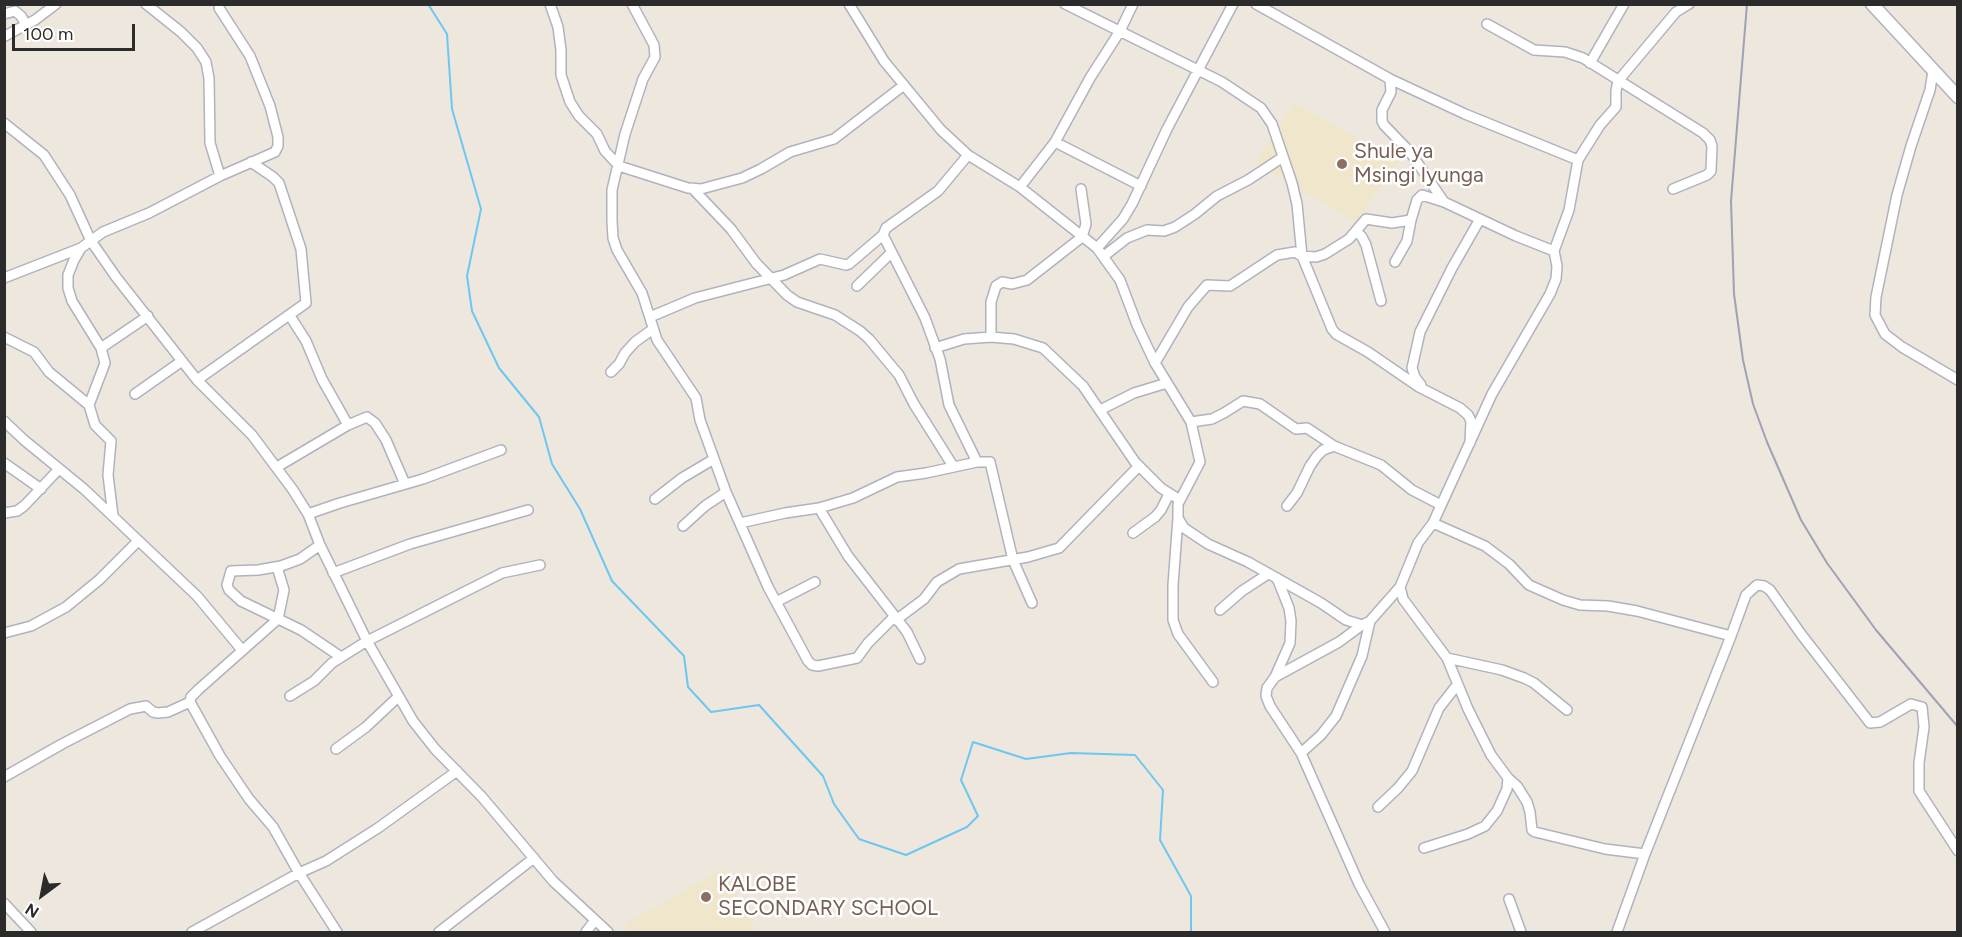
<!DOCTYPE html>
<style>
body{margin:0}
#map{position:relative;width:1962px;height:937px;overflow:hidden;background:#ede7dd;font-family:Figtree,sans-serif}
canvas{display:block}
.frame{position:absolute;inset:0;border:6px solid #2b2b2b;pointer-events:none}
.north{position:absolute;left:12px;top:865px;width:60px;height:60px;-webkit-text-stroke:4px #fff;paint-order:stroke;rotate:212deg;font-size:16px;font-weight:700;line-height:24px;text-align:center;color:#2b2b2b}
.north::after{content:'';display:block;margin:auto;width:21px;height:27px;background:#2b2b2b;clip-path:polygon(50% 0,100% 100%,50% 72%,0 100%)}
.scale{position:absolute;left:12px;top:24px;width:123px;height:27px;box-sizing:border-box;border:3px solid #2b2b2b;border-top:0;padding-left:8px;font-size:18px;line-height:21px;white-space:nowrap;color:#2b2b2b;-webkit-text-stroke:4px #fff;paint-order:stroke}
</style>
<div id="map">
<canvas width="1962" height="937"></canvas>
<div class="frame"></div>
<div class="north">N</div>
<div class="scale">100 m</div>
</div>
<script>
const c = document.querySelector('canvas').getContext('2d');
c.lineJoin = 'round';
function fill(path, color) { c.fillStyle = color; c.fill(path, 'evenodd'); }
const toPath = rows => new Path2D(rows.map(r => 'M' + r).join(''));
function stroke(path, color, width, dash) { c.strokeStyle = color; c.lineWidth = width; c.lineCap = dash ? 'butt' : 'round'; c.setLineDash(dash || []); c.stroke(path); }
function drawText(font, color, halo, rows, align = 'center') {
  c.font = font + ' Figtree,sans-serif'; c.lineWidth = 5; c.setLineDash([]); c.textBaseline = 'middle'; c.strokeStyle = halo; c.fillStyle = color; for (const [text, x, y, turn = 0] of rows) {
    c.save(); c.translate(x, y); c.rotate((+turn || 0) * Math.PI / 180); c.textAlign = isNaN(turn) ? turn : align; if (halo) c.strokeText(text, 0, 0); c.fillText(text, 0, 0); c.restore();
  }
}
const education = toPath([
 [1294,103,1399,161,1355,222,1255,163],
 [723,869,757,932,629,932,625,924]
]);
const stream = toPath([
 [428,4,447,34,452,109,481,209,467,276,472,311,499,368,539,417,552,464,580,509,612,581,684,656,688,687,711,712,759,705,823,776,834,804,859,839,906,855,967,827,978,816,961,780,973,742,1026,759,1071,753,1135,755,1163,790,1160,840,1191,896,1191,932]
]);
const minor = toPath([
 [146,4,181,32,197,48,206,62,209,78,210,143,220,176],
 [550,4,558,27,561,50,561,75,570,102,579,116,597,134,605,151,619,166,688,188,701,189,742,178,761,169,790,152,834,139,904,85],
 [632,4,654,45,655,57,643,79,625,134,612,190,612,221,613,238,617,250,642,293,657,340,696,398,700,420,726,492,768,587,808,661,812,665,818,666,857,658,868,643,894,617],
 [849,4,884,61,941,130,968,155,1020,187,1097,248,1120,280,1137,325,1155,363,1191,422,1200,462,1178,504,1178,518,1184,528,1208,544,1248,562,1321,603,1346,620,1362,625,1370,621,1400,587,1418,543,1433,523,1485,546,1509,564,1529,585,1563,600,1580,605,1608,606,1637,611,1731,636,1746,595,1757,585,1764,586,1770,590,1801,634,1870,723,1880,722,1911,704,1922,707,1924,727,1919,763,1919,791,1958,851],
 [1065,4,1222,82,1261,108,1272,124,1292,183,1297,204,1302,256,1332,329,1336,334,1368,352,1419,387,1460,408,1468,415,1471,421,1470,443],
 [1256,4,1390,79,1465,114,1578,160],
 [4,14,15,11,21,16,26,25],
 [1487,24,1534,50,1565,52,1583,58,1703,133,1710,140,1712,146,1711,171,1707,175,1673,189],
 [5,36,35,20,56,4],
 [1590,63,1624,4],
 [1933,71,1930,90,1911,146,1897,195,1876,297,1875,315,1885,334,1902,347,1958,380],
 [1390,79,1391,92,1382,110,1382,121,1384,125,1410,152,1444,202,1516,236,1554,251],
 [4,123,44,155,70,195,91,241,116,277,197,380,252,435,293,490,308,514,320,545,367,641,413,721,435,749,482,797,553,881,608,932],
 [1055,142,1141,186],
 [968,155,938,191,886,228,883,235,925,318,940,359,949,405,977,462],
 [1020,187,1055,142,1090,78,1120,31,1133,4],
 [692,188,731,229,756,263,787,295,797,302,835,315,860,331,869,339,899,375,914,404,953,466],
 [1356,231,1362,237,1366,245,1381,301],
 [81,248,74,260,68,275,68,288,72,301,101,348,105,363,89,405],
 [1097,248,1123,219,1132,204,1167,129,1233,4],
 [1104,256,1127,238,1147,230,1164,231,1175,227,1195,214,1217,196,1248,180,1283,157],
 [1395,262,1407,241,1411,220],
 [4,278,81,248,103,232,149,213,220,176,275,152,278,146,278,137,270,106,250,56,219,8],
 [857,286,891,253],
 [290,316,306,341,322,379,348,425],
 [650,317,695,298,784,275,820,259,846,265,849,264,883,235],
 [4,337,34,352,49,372,89,405,95,425,111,441,108,475,113,516],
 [991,337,991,302,996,286,1002,282,1012,284,1027,280,1082,237,1086,224,1081,189],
 [101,348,148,316],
 [935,348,964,339,991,337,1014,339,1043,348,1083,386,1135,462,1161,488,1180,500],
 [1155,363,1188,307,1207,285,1230,286,1277,255,1295,252,1302,256,1316,257,1325,254,1349,239,1366,219,1392,223,1411,220,1417,200,1422,195,1444,202],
 [611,372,619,364,625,353,635,342,653,329],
 [197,380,306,303,301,249,279,183,273,177,251,162],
 [1421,385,1415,377,1412,368,1420,332,1452,268,1480,219],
 [135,394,182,361],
 [1100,410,1134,393,1167,383],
 [4,421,24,440,84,489,197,596,242,650],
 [1191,422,1212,419,1224,413,1243,401,1260,404,1296,429,1307,428,1334,446,1381,465,1412,490,1441,505],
 [4,463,41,489],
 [277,467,348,425,367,417,375,423,386,440,405,484],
 [655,499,682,478,714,459],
 [1287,506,1297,493,1310,466,1317,456,1323,450,1334,446],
 [819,508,848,556,907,632,920,659],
 [4,513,17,511,24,506,59,469],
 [308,514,340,503,423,479,501,450],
 [1178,518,1173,585,1173,620,1178,634,1213,682],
 [740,523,785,513,819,508,853,498,897,477,926,473,977,462,990,462,1013,560,1032,603],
 [1433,523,1492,394,1550,294,1556,279,1557,266,1554,251,1569,210,1578,160,1600,125,1616,107,1616,91,1618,81,1676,12,1689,4],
 [683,526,705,506,726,492],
 [1133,533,1155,517,1161,510,1169,494],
 [320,545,300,559,281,566,258,570,231,571,227,585,229,590,241,601,301,630,341,657],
 [277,567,284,590,278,619,199,689,191,697,190,702,220,756,249,799,273,827,299,873,337,932],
 [333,573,410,544,528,510],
 [1400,587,1403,599,1447,658,1468,709,1491,755,1508,778,1507,789,1497,811,1485,826,1468,834,1424,848],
 [776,602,815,582],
 [1220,610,1242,591,1268,574],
 [896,620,924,599,937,582,959,569,1028,557,1059,548,1139,466],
 [1362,625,1339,642,1275,677,1267,688,1266,696,1270,706,1301,753,1359,884,1385,932],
 [4,633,31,626,66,607,99,580,138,541],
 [1447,658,1502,670,1524,678,1534,683,1567,710],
 [1275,677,1290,643,1291,621,1289,608,1277,578],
 [290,696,314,681,332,663,367,641,502,573,540,565],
 [336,749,366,727,398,697],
 [1301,753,1321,735,1336,716,1362,656,1370,621],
 [4,777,62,744,130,709,146,706,153,712,158,713,168,712,190,702],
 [1508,778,1517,786,1527,802,1530,812,1532,830,1535,832,1605,849,1645,854],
 [1378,807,1398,788,1412,771,1439,708,1457,685],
 [1509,899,1521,932],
 [4,903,31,932],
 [192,932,299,873,326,861,378,828,457,771],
 [439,932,534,858],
 [586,932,595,920],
 [1617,932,1645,854,1731,636]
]);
const tertiary = toPath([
 [1872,4,1958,97]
]);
const rail = toPath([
 [1747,4,1731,201,1734,294,1743,360,1753,404,1767,442,1801,520,1827,563,1876,630,1958,727]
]);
const markers = [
 [1342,164,6,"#8d6e63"],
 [706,897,6,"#8d6e63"]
];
const educationNames = [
 ["Shule ya",1354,152],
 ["Msingi Iyunga",1354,176],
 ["KALOBE",718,885],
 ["SECONDARY SCHOOL",718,909]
];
fill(education, '#efe6cc');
stroke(stream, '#6dc7f1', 2);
stroke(minor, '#b1b2bf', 12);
stroke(tertiary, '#b1b2bf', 15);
stroke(minor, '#fff', 9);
stroke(tertiary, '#fff', 12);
stroke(rail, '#9fa1b6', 2);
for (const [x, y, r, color] of markers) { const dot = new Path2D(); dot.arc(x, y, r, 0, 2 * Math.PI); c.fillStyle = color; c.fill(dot); stroke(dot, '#fff', 2); }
drawText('21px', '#785e54', '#fff', educationNames, 'left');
</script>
